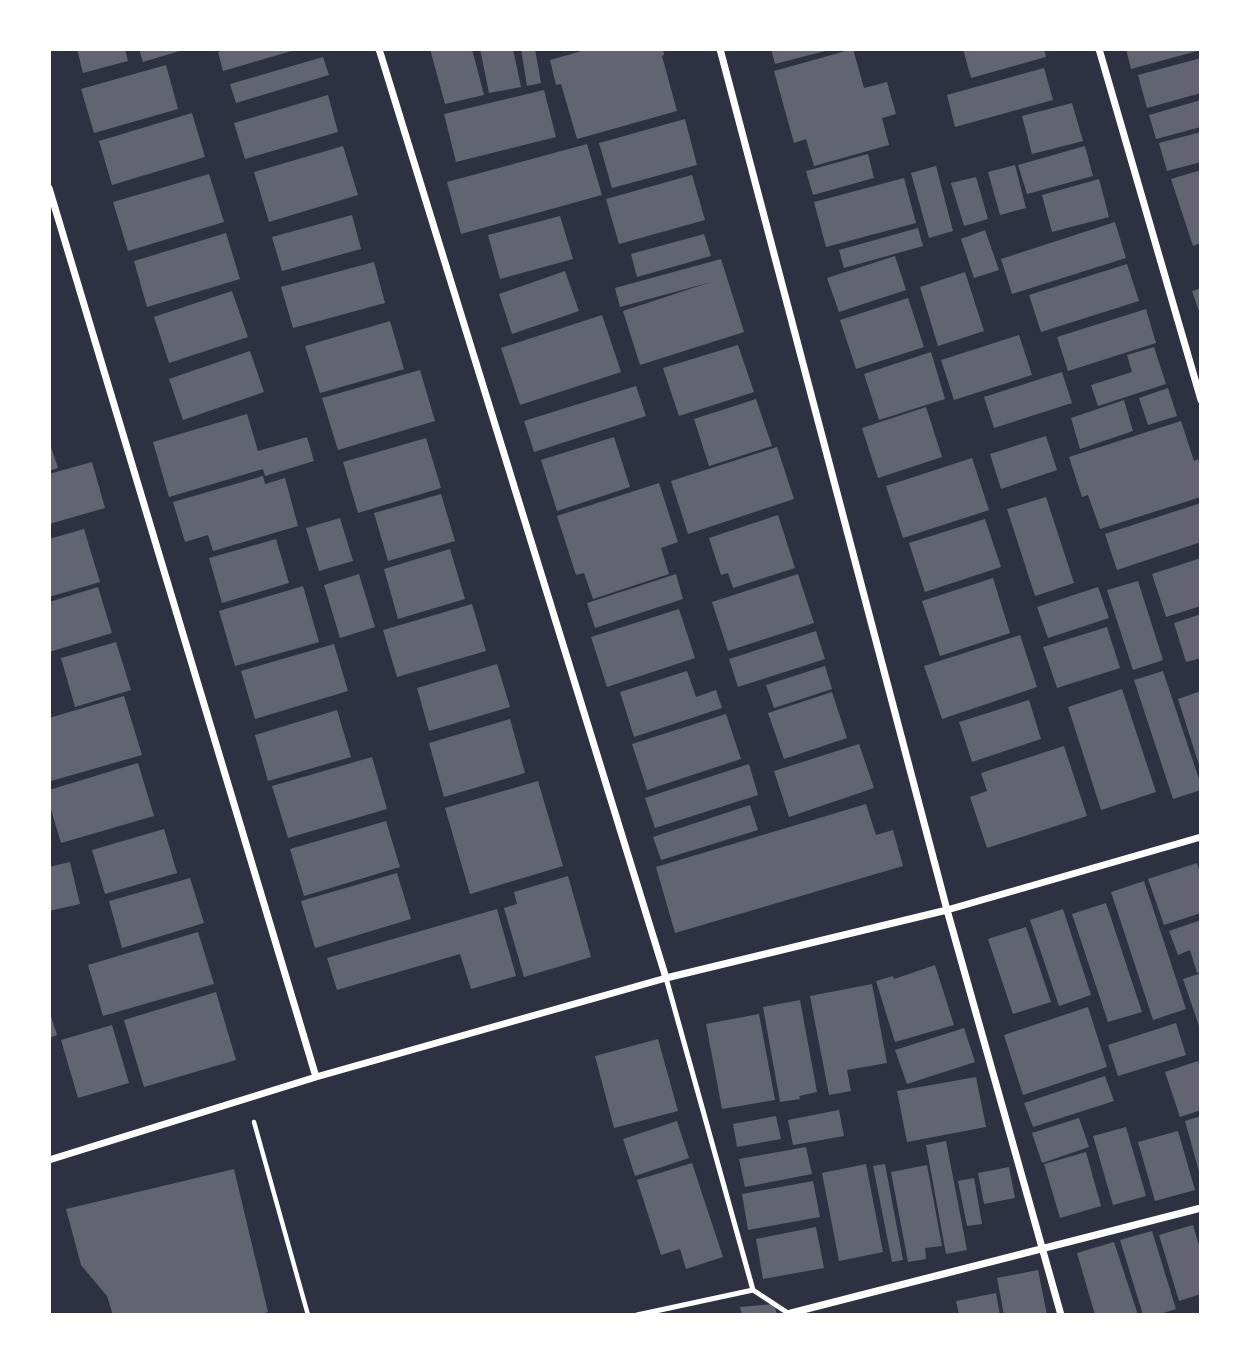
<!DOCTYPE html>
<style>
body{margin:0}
#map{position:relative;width:1250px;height:1364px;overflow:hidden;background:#2d3142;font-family:Helvetica,sans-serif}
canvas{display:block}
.frame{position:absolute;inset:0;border:51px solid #fff;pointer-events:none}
</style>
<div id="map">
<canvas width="1250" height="1364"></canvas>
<div class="frame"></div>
</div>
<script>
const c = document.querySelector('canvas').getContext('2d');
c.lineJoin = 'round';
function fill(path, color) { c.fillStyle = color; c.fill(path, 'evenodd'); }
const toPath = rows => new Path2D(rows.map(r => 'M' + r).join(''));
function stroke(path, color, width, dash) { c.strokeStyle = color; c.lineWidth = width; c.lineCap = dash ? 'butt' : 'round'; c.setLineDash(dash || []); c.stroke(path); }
const building = toPath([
 [77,49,125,49,128,61,83,73],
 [139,49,183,49,183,50,143,62],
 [228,49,295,49,295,50,223,71,218,52],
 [430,49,472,49,484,95,445,104],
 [480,49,513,49,521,87,489,93],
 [521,49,535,49,541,83,527,86],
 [589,49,663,49,664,55,662,56,677,111,577,139,561,84,556,85,550,60],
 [771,49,829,49,829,50,775,64],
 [853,49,864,88,887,82,896,114,882,118,889,145,814,166,806,139,794,143,774,71],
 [963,49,1044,49,1046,57,971,78],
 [1126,49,1201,49,1201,50,1131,69],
 [323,57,329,75,236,103,230,84],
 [1201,58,1201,93,1147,108,1138,75],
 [166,65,178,109,94,133,81,89],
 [1044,68,1053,100,955,127,947,95],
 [544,90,556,137,456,162,444,114],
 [328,95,338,132,245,159,234,123],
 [1201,100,1201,127,1156,139,1149,115],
 [1072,103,1083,141,1032,154,1022,116],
 [192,113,205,157,112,185,99,141],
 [685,119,697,165,612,188,599,143],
 [1201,132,1201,162,1167,171,1159,143],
 [587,144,602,195,461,234,447,182],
 [343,146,358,195,269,222,254,172],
 [1085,146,1093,176,1027,194,1018,165],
 [868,154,874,178,813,195,806,171],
 [1015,165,1026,208,1000,215,988,172],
 [936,166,953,231,929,238,911,173],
 [1201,170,1201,243,1193,246,1171,179],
 [209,174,224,222,128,251,113,202],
 [692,175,705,220,619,244,606,199],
 [976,177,988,219,964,226,951,183],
 [904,178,916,223,826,247,814,202],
 [1099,179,1109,217,1052,232,1042,195],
 [352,215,361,249,282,271,272,237],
 [560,216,573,259,500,279,488,235],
 [1115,222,1126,258,1012,294,1001,259],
 [918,228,923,246,844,268,839,250],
 [985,230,999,270,974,278,961,239],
 [226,233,240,279,147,307,134,261],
 [704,234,711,256,637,277,631,254],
 [895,256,906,290,839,312,827,278],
 [721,259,744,332,640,365,623,311,711,282,620,307,615,288],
 [374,262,385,303,293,328,281,287],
 [1127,264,1139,301,1041,332,1029,295],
 [565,271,579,311,512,334,499,294],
 [965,272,984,331,938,346,920,287],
 [1201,288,1201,317,1192,291],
 [232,291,248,337,169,363,154,317],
 [908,298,924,347,856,369,840,320],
 [1146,309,1156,343,1068,371,1057,337],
 [602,315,621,372,520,405,501,348],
 [390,321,404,369,320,393,305,346],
 [1019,335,1032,375,954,400,941,360],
 [738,345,754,392,679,416,663,368],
 [1154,347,1166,384,1098,406,1091,385,1132,372,1127,355],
 [250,351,264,392,183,420,169,379],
 [931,352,945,399,879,420,864,374],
 [420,370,435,421,338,450,322,398],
 [1062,372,1072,403,994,428,984,397],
 [636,386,646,416,534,452,524,421],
 [1168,388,1177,416,1148,425,1139,398],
 [756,399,772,446,709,466,694,419],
 [1124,400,1133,431,1080,449,1071,418],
 [926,407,942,457,878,478,862,428],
 [247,414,258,451,307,437,314,461,265,476,263,469,169,497,153,442],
 [1181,421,1194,461,1198,459,1201,469,1201,497,1100,529,1088,495,1082,497,1069,457],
 [1046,436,1057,470,1001,489,990,454],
 [614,437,630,487,557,511,541,460],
 [426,438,441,488,358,513,343,462],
 [49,441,58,468,49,471],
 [777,447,794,499,688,534,671,481],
 [972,458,989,510,903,538,886,486],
 [92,462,105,508,49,524,49,474],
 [263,476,265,484,285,478,298,526,213,551,208,535,185,542,173,502],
 [659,483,678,542,661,548,669,574,593,599,584,573,576,575,557,516],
 [441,494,455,541,388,561,374,513],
 [1046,497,1074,583,1035,596,1007,509],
 [1201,503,1201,542,1117,570,1105,534],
 [778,515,795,568,733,588,728,573,721,575,709,538],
 [340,518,353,561,319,571,306,528],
 [985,519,1001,567,925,592,909,543],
 [84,529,100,582,49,597,49,539],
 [276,539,289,583,222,603,209,558],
 [450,549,465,599,398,619,384,569],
 [1201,558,1201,606,1166,617,1152,574],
 [359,574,375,627,340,638,324,585],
 [676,574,683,599,595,628,587,603],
 [798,574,814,623,728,651,712,602],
 [993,578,1010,633,940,656,922,601],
 [1138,581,1163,660,1133,670,1107,590],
 [303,586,319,642,235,666,219,611],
 [98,587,112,633,49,652,49,602],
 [1098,587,1109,618,1048,638,1037,607],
 [472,604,486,651,397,677,383,630],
 [679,609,695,658,607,687,591,637],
 [1201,614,1201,658,1186,662,1174,623],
 [1107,627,1120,668,1057,688,1043,647],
 [816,631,825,659,738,687,729,659],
 [1020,635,1037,687,942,719,924,666],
 [116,642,131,690,75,707,61,658],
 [334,644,348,691,255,719,241,671],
 [497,664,510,707,429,731,417,688],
 [825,666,832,689,774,708,766,685],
 [687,671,696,697,716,690,722,708,634,737,620,692],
 [1163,671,1201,785,1201,790,1173,799,1134,680],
 [1122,689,1156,792,1101,810,1068,707],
 [1201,691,1201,768,1200,768,1178,699],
 [832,692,847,738,784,759,768,713],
 [124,696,142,755,51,781,49,774,49,718],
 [1029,700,1041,739,972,762,959,722],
 [337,710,351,757,268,781,255,735],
 [726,714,741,759,647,790,632,744],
 [510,719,525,773,444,797,429,743],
 [859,744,874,788,789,817,774,771],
 [1064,746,1087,816,987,848,970,797,987,791,981,773],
 [372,757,387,809,288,838,272,786],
 [138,763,154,816,61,843,49,803,49,790],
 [749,764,758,795,655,828,645,798],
 [538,781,563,866,470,894,445,808],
 [866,804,876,835,893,830,903,866,675,933,656,867],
 [750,805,758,830,661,860,653,837],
 [386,821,400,867,304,896,290,849],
 [164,829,177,873,105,894,92,850],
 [70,862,80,904,49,911,49,867],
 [1197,863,1201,876,1201,913,1164,925,1148,879],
 [397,873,411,919,315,948,301,901],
 [568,876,591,957,524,977,504,908,517,904,514,892],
 [190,878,204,923,122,948,109,901],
 [1144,881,1186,1009,1153,1020,1111,892],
 [1106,903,1142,1012,1108,1022,1072,914],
 [497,909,516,976,471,989,460,954,337,990,327,958],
 [1063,909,1091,995,1059,1006,1030,920],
 [1201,920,1201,972,1197,973,1190,950,1178,955,1169,931],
 [1026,927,1051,1002,1013,1014,988,939],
 [198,932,214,984,103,1016,88,965],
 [935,965,954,1025,895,1042,876,981,893,976,894,979],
 [1201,973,1201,1025,1199,1026,1183,979],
 [872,984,887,1063,847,1070,851,1091,829,1095,810,996],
 [216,992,236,1060,144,1087,124,1020],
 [800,1000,817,1092,799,1096,800,1099,780,1102,763,1007],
 [1088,1007,1107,1067,1023,1095,1004,1035],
 [49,1010,57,1035,49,1038],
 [759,1014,775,1100,722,1109,706,1024],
 [1176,1023,1186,1055,1118,1076,1108,1045],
 [112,1025,129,1083,78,1098,61,1040],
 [964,1028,975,1062,907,1084,895,1050],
 [658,1039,678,1111,614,1128,595,1056],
 [1198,1061,1201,1069,1201,1110,1180,1117,1165,1072],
 [1105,1076,1114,1101,1033,1127,1024,1103],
 [976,1077,986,1127,907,1142,897,1091],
 [839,1110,844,1136,793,1145,788,1120],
 [776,1116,781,1139,737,1147,733,1124],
 [1201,1116,1201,1175,1200,1175,1185,1121],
 [1079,1118,1089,1147,1042,1163,1032,1133],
 [677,1121,689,1158,635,1176,623,1139],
 [1126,1127,1146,1196,1113,1205,1093,1136],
 [1178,1131,1195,1190,1155,1201,1138,1142],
 [946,1141,967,1250,946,1254,926,1145],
 [806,1147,812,1174,745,1187,739,1159],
 [1086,1152,1101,1206,1060,1218,1044,1164],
 [692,1163,723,1257,686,1269,680,1249,661,1255,637,1180],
 [866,1164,883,1252,839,1261,822,1173],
 [885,1164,903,1260,892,1262,873,1166],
 [927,1165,942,1246,925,1248,926,1259,908,1262,891,1172],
 [1009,1167,1015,1198,984,1204,978,1173],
 [234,1169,268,1312,257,1315,113,1315,107,1296,81,1265,66,1209],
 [974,1178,982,1224,967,1226,958,1181],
 [813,1181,820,1217,748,1230,742,1194],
 [1193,1225,1201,1252,1201,1294,1179,1301,1159,1235],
 [816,1227,824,1268,763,1279,756,1239],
 [1152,1231,1176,1309,1157,1315,1143,1315,1120,1240],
 [1114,1242,1138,1315,1095,1315,1077,1253],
 [1038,1270,1047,1315,1004,1315,997,1278],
 [996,1293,1000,1315,959,1315,956,1301],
 [774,1304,777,1315,742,1315,740,1307]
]);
const path = toPath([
 [254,1122,308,1315]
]);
const service = toPath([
 [666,978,753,1290,791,1315],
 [637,1315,753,1290]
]);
const minor = toPath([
 [379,49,666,978],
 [720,49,947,910,1061,1315],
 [1099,49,1201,400],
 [49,188,316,1077],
 [49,1160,316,1077,666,978,947,910,1201,837],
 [791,1313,1201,1208]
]);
fill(building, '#626471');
stroke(path, '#fff', 4.5);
stroke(service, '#fff', 5);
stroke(minor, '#fff', 7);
</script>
